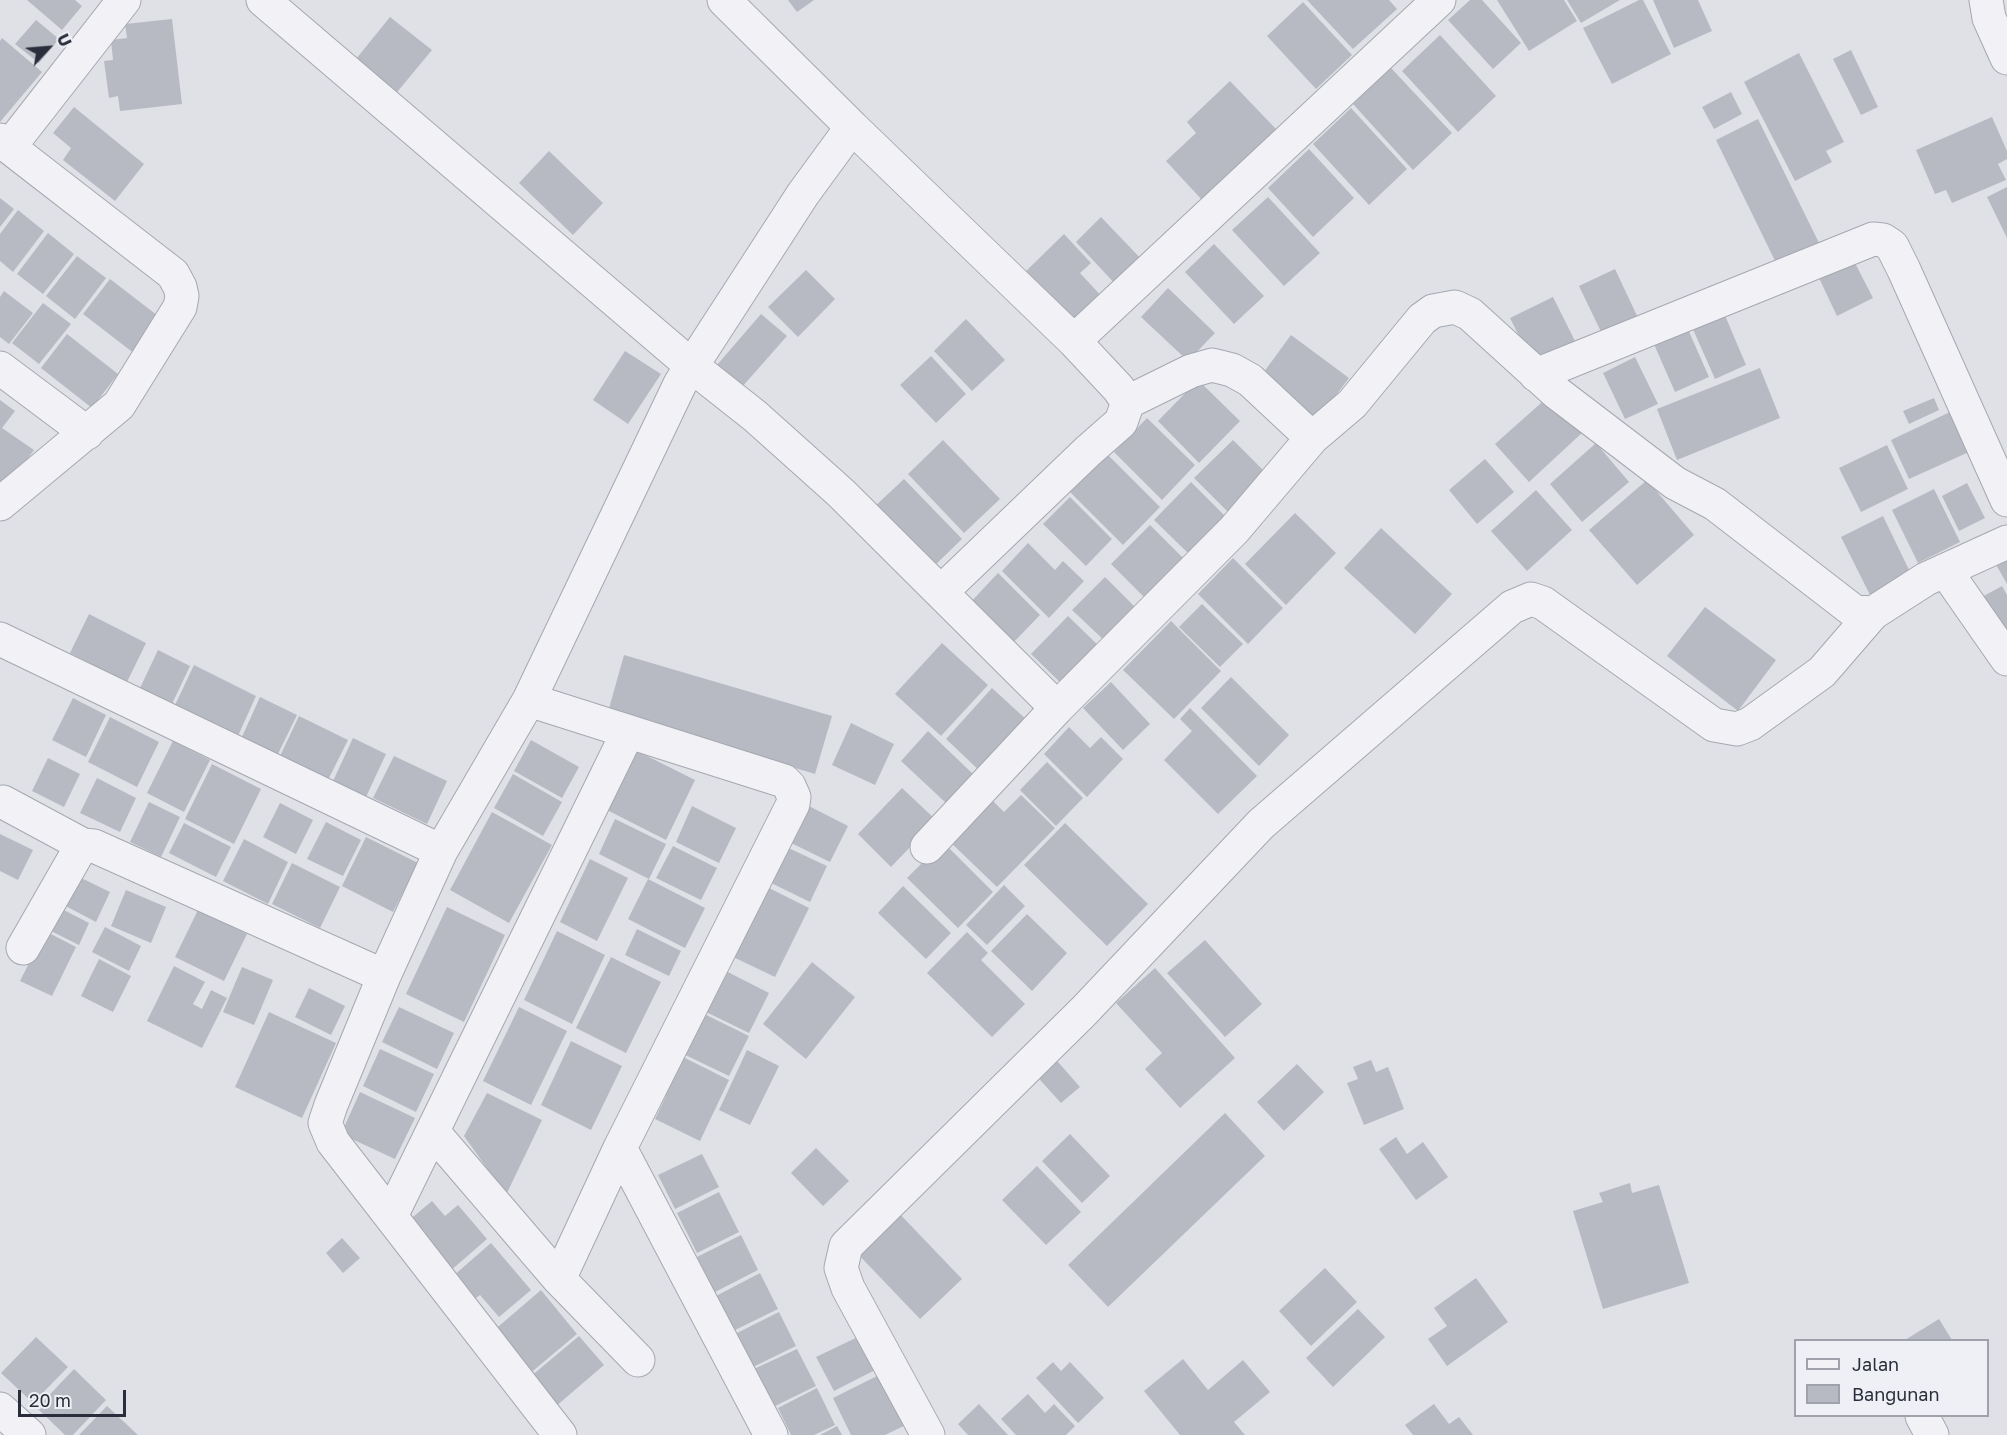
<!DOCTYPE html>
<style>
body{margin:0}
#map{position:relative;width:2007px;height:1435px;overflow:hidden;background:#dfe1e7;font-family:"Golos Text",sans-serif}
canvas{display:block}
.legend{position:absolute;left:1794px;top:1339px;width:195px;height:78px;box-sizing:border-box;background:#eef0f5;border:2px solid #a0a2ab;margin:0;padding:8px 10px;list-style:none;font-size:18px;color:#2a2e3c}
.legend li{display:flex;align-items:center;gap:12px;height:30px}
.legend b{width:30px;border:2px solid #a0a2ab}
.north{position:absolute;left:18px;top:18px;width:60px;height:60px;-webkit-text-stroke:4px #eef0f5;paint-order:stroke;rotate:64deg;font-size:16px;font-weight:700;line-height:24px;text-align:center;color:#2a2e3c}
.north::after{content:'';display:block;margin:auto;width:21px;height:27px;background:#2a2e3c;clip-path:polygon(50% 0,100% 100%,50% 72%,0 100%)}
.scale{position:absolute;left:18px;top:1390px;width:108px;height:27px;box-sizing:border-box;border:3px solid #2a2e3c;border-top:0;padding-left:8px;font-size:18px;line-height:21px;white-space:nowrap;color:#2a2e3c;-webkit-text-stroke:4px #eef0f5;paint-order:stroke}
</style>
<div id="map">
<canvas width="2007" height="1435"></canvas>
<ul class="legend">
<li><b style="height:8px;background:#f2f2f6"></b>Jalan</li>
<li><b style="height:16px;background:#b7bac3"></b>Bangunan</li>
</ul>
<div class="north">U</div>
<div class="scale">20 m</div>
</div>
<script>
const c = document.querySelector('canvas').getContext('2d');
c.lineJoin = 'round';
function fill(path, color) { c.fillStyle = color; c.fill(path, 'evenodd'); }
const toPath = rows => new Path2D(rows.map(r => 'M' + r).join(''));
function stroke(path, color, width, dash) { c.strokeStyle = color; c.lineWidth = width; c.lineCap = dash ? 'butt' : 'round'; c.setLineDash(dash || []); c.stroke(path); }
const building = toPath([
 [27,0,75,0,82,6,62,30],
 [788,0,814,0,797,12],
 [1307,0,1389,0,1397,9,1353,49],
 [1470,0,1482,0,1521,43,1493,69,1448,20],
 [1497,0,1564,0,1577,21,1529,51],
 [1567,0,1620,0,1581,23],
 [1639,0,1643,0,1671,54,1612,84,1583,28],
 [1653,0,1698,0,1712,31,1674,48],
 [1303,2,1352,55,1316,89,1267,36],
 [390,17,432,50,393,97,352,64],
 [172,19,182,104,120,111,118,96,109,98,104,61,113,60,111,40,127,38,125,24],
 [36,20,59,39,39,63,15,44],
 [1440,35,1496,96,1458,132,1402,71],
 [2,38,42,72,0,122,0,41],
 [1851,50,1878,107,1861,115,1833,59],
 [1799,53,1844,142,1826,151,1832,162,1795,181,1744,82],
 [1391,68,1452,133,1413,170,1353,104],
 [1230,81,1276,129,1202,200,1166,161,1196,133,1187,122],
 [1731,92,1742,114,1714,129,1702,107],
 [74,107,144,164,115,201,63,160,71,148,53,133],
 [1351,108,1407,169,1369,205,1313,144],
 [1992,117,2007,151,2007,159,1998,164,2006,180,1952,203,1946,190,1935,194,1916,150],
 [1758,119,1822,249,1780,271,1716,140],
 [1309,149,1354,198,1313,237,1268,188],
 [549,151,603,203,573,235,519,183],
 [2007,187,2007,238,1987,197],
 [1268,197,1320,253,1284,286,1232,230],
 [0,198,14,209,0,227],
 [18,210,44,231,13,272,0,261,0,234],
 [1101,217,1145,263,1119,288,1076,242],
 [48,233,74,254,43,294,17,274],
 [1064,234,1091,263,1080,273,1105,300,1071,331,1020,277],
 [1214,244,1264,296,1234,324,1185,272],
 [77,256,106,278,75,319,46,296],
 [1854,261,1873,298,1837,316,1819,278],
 [1615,269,1639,320,1604,338,1579,286],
 [806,270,835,299,798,337,768,307],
 [110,279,162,319,135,354,83,314],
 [1168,288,1215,333,1188,361,1141,317],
 [4,291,33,313,9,344,0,337,0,297],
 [1553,297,1579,349,1536,370,1510,318],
 [43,303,71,324,39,364,12,343],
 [1724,313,1746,365,1715,379,1692,327],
 [761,314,787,336,742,387,717,365],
 [966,319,1005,360,972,391,934,351],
 [1687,327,1709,377,1675,392,1653,342],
 [67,334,118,374,92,408,41,368],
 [1291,335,1349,378,1318,419,1261,376],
 [625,351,661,374,628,424,593,400],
 [931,356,966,394,936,423,900,385],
 [1635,357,1658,404,1625,419,1603,373],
 [1760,368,1780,418,1677,460,1657,409],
 [1198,380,1240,421,1199,463,1158,421],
 [1550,395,1583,432,1529,482,1495,444],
 [1934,398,1939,410,1909,424,1903,411],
 [0,400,15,411,2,428,34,450,3,494,0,492],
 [1950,412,1969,452,1909,479,1891,440],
 [1147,418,1195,465,1162,500,1114,452],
 [943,440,1000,499,964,533,908,474],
 [1233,440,1267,474,1229,513,1194,478],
 [1596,443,1629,482,1582,522,1550,484],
 [1887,445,1908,489,1861,512,1839,468],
 [1107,454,1160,507,1123,545,1070,492],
 [1485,459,1514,492,1477,524,1449,490],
 [904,479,962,539,931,569,873,508],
 [1647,480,1694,535,1637,585,1589,530],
 [1191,482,1226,517,1190,555,1154,520],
 [1967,483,1985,518,1959,531,1942,496],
 [1934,489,1960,542,1918,563,1892,510],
 [1536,490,1572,530,1527,571,1491,531],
 [1070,497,1112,539,1086,566,1043,524],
 [1295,513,1336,553,1286,605,1245,564],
 [1883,516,1911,574,1870,595,1841,537],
 [1150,525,1183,558,1144,597,1111,564],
 [1381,528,1452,594,1415,634,1344,568],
 [1028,543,1055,570,1063,561,1084,581,1049,618,1002,571],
 [2007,554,2007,584,1994,561],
 [1233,558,1283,608,1248,644,1198,594],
 [998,573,1040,615,1009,647,967,606],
 [1105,577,1137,609,1106,642,1072,610],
 [2002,586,2007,595,2007,647,1980,598],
 [1202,604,1243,644,1220,667,1179,627],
 [1705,607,1776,660,1738,711,1667,656],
 [89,614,146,643,127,682,70,653],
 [1068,616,1105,652,1068,690,1031,654],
 [1171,621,1221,671,1174,719,1123,670],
 [942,643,988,685,941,736,895,694],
 [158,650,190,666,172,704,140,688],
 [624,655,832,716,815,774,608,712],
 [194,665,256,696,238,736,175,705],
 [1231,677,1289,735,1259,766,1201,708],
 [1111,682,1150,724,1123,750,1083,708],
 [992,688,1029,722,982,773,946,739],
 [260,697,297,715,277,756,241,739],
 [73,698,106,715,86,757,52,740],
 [1190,708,1257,776,1218,814,1164,760,1192,731,1180,719],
 [299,716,348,740,328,780,280,756],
 [110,717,159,742,137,787,88,762],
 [851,723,894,744,875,785,832,765],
 [1069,727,1090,748,1101,737,1123,759,1087,797,1044,754],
 [928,731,973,774,946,803,901,761],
 [353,738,386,754,366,797,333,781],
 [531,740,579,767,562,798,514,771],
 [173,741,210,760,184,812,147,793],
 [631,748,695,780,666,840,603,808],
 [394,756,447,781,427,824,373,798],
 [48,758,80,774,64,807,32,791],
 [1047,762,1083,798,1056,826,1020,790],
 [212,764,261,789,234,844,185,819],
 [513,774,562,802,543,836,494,808],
 [97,778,136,798,120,832,80,813],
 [902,788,936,820,891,867,858,834],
 [987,795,1004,812,1021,795,1055,828,997,887,945,837],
 [149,802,180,817,161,857,130,842],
 [280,803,313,820,296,854,263,837],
 [803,803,848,826,830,862,785,840],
 [692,806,736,828,719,863,676,842],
 [492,812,552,845,509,923,450,890],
 [615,819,666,844,649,879,599,854],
 [326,822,361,840,343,876,307,859],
 [184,823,231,847,216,877,169,853],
 [1065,823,1148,904,1107,946,1024,865],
 [0,834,33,850,18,880,0,871],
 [366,837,418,863,393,912,342,886],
 [244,839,288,862,268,904,223,881],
 [943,842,993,892,958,928,907,878],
 [782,845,827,866,810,902,765,880],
 [673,846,717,868,701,900,656,878],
 [590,859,628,878,597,941,560,922],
 [292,863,340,887,320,928,272,904],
 [71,873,110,892,96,922,56,901],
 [648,879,705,908,685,948,628,919],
 [763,885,809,908,775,977,729,955],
 [1004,885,1025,906,987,945,966,925],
 [903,886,951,933,926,959,878,913],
 [126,890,166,907,151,943,111,926],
 [56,906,89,923,79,945,45,928],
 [447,907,505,935,464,1022,406,994],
 [198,910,247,934,224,981,175,957],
 [1027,914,1067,953,1032,991,991,951],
 [105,927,141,946,129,971,92,952],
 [637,929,681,951,669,976,625,955],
 [45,931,76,947,52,996,20,981],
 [557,931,605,955,572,1024,524,1000],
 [967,932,988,953,981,960,1025,1004,992,1037,927,973],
 [1205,940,1262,1004,1225,1037,1167,973],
 [611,957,661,982,626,1053,576,1028],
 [99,959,131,976,113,1012,81,996],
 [812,962,855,997,806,1059,763,1024],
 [174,966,205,982,193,1004,202,1009,211,990,227,998,202,1048,147,1021],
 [242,967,273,980,254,1025,223,1012],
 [718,967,769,993,749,1033,698,1008],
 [1155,968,1235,1058,1180,1108,1145,1069,1162,1053,1116,1003],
 [309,988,345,1006,331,1035,295,1017],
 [399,1007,454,1033,437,1069,382,1042],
 [519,1007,567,1031,531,1105,483,1081],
 [692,1008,749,1036,729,1076,673,1049],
 [269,1012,336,1043,302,1118,235,1087],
 [571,1041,622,1066,591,1130,541,1105],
 [380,1049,434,1074,416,1112,363,1086],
 [747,1050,779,1066,750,1125,719,1110],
 [1051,1054,1080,1087,1061,1103,1032,1071],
 [679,1055,729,1080,700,1141,655,1119,666,1096,661,1093],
 [1371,1060,1376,1072,1388,1067,1404,1109,1364,1125,1347,1083,1358,1079,1353,1067],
 [1297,1064,1324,1092,1284,1131,1257,1102],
 [360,1092,415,1118,395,1159,341,1134],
 [487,1093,542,1120,506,1195,464,1136],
 [1225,1113,1265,1156,1108,1307,1068,1265],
 [1070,1134,1110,1176,1082,1203,1042,1161],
 [1396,1137,1407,1154,1423,1142,1448,1177,1416,1200,1379,1149],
 [816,1148,849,1181,823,1206,791,1173],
 [702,1154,719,1187,675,1209,658,1175],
 [1037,1166,1081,1212,1046,1245,1002,1200],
 [1630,1183,1632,1193,1659,1185,1689,1283,1603,1309,1573,1211,1603,1202,1599,1193],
 [719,1192,739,1232,697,1253,677,1213],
 [432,1201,445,1216,458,1205,487,1239,449,1272,407,1222],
 [896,1210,962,1279,920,1319,854,1250],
 [741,1235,758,1270,715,1292,697,1257],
 [342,1238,360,1258,343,1273,326,1253],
 [491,1243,531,1290,499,1317,480,1295,472,1301,452,1277],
 [1325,1268,1357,1302,1311,1346,1279,1311],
 [760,1273,778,1309,733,1331,716,1296],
 [1476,1278,1508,1322,1447,1366,1428,1339,1447,1326,1434,1308],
 [541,1290,577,1334,528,1375,492,1332],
 [1358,1309,1385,1337,1333,1387,1306,1358],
 [779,1312,796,1346,753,1367,737,1333],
 [1939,1319,1952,1340,1905,1340],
 [862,1335,879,1368,834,1391,816,1357],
 [579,1336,604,1365,555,1407,530,1377],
 [36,1337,68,1367,33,1403,1,1373],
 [797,1349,816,1386,773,1407,754,1369],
 [1183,1359,1208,1390,1243,1360,1270,1392,1234,1422,1245,1435,1180,1435,1144,1391],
 [1053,1362,1061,1371,1070,1362,1104,1398,1078,1423,1036,1378],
 [74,1369,106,1400,73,1435,65,1435,37,1408],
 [883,1373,908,1424,885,1435,851,1435,833,1398],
 [817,1388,835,1425,814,1435,791,1435,778,1408],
 [1028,1394,1045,1413,1054,1404,1075,1426,1066,1435,1016,1435,1001,1419],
 [979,1404,1008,1435,968,1435,958,1424],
 [1434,1404,1449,1424,1459,1417,1473,1435,1413,1435,1405,1425],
 [107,1406,138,1435,79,1435],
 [837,1426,842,1435,820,1435]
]);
const street = toPath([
 [263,0,693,367,755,416,841,493,1057,708],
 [724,0,852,127],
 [1986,0,1989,18,2007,58],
 [0,140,173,274,180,287,182,296,180,307,119,405,0,504],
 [10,146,124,0],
 [1074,341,1439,0],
 [0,368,87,433],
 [1536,375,1873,239,1883,240,1892,246,1904,270,2007,500],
 [1945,570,2007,659],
 [941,592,1088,451,1121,422,1128,402,1191,371,1212,365,1232,370,1250,380,1312,438],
 [0,639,441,851],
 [529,700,784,781,789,786,794,797,793,804,620,1148,559,1279],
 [3,802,83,845],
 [927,847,1057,708,1234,530,1312,438,1352,404,1422,319,1433,311,1455,307,1470,314,1557,393,1675,483,1715,504,1855,612,1873,613],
 [23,948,78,852,83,845,94,846,384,976],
 [433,1132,559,1279,638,1360],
 [620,1148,771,1435],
 [391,1216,628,732],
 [0,1409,29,1435],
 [1922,1416,1932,1435],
 [560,1435,333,1142,325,1123,331,1105,384,976,441,851,529,700,680,384,803,194,852,127,1074,341,1118,388,1128,402],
 [928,1435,848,1288,841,1268,846,1246,1084,1011,1261,824,1512,607,1531,599,1543,603,1714,725,1737,729,1750,724,1822,672,1873,613,1926,579,2007,542]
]);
fill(building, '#b7bac3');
stroke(street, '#a5a8b0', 35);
stroke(street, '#f2f2f6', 33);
</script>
